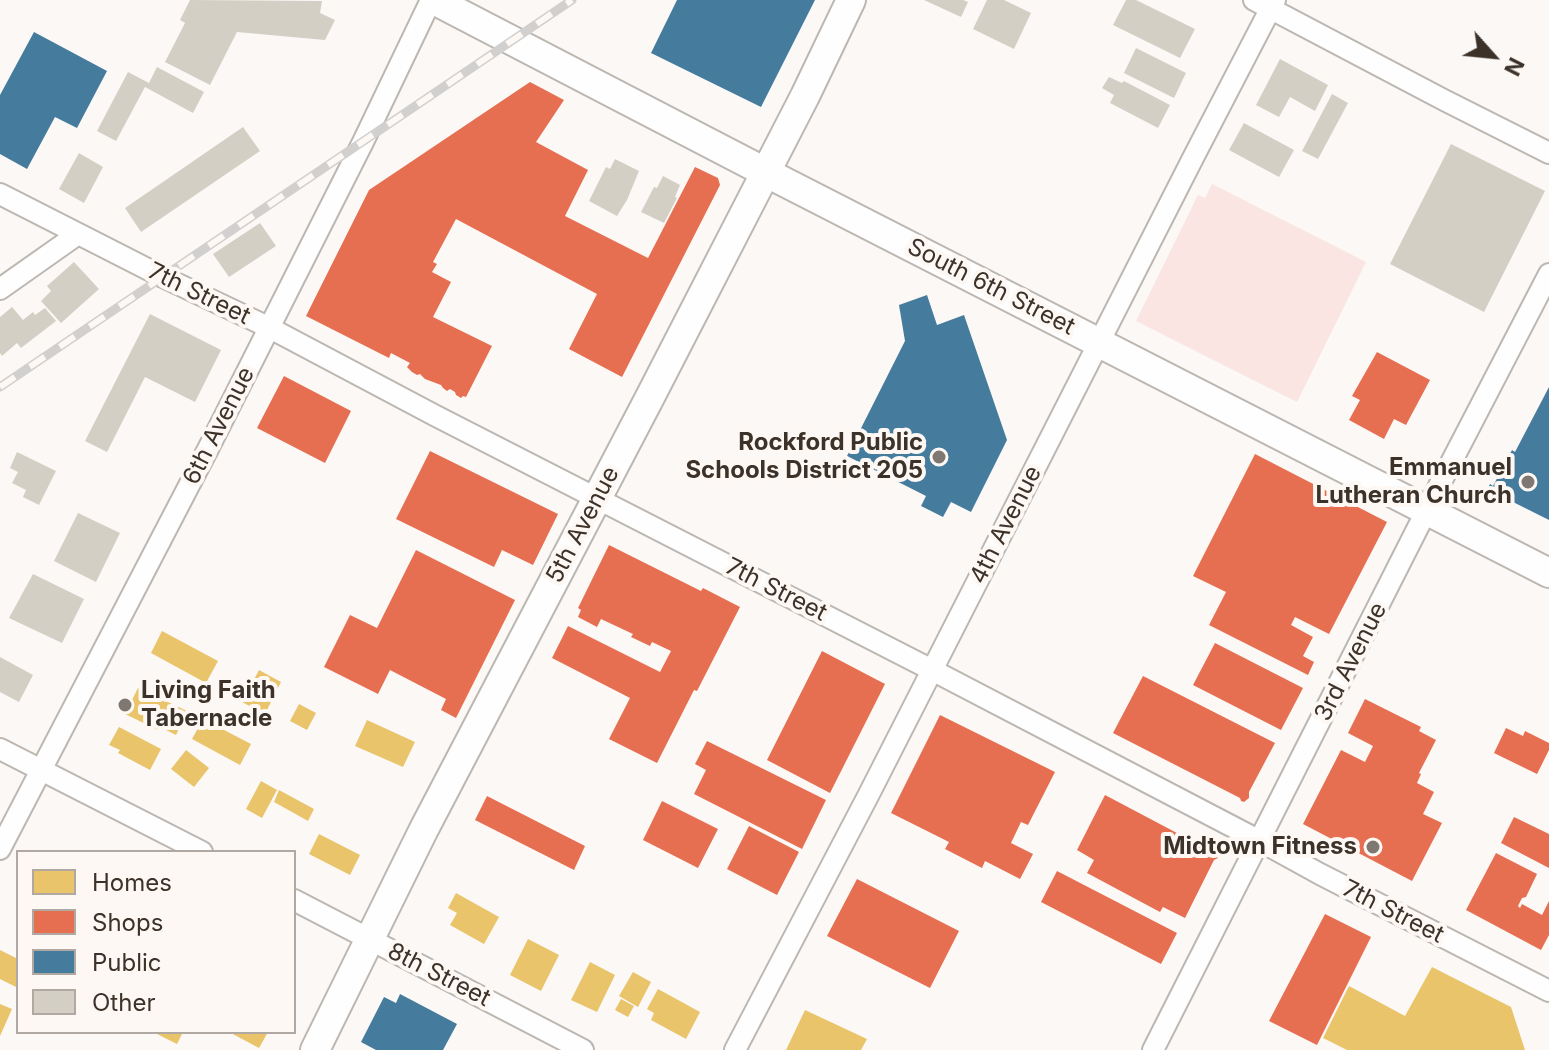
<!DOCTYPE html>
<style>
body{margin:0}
#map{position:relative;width:1549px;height:1050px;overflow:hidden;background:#fbf8f6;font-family:Inter,sans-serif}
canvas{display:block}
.legend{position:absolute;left:16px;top:850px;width:280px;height:184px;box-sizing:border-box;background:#fdf8f4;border:2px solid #b0a9a3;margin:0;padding:10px 14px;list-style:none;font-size:24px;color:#3c3229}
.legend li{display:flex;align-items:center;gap:16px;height:40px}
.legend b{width:40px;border:2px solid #b0a9a3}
.north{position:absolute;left:1453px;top:16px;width:80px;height:80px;-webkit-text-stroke:6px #fdf8f4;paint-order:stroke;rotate:117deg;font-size:22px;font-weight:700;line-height:32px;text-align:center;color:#3c3229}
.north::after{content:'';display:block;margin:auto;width:28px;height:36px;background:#3c3229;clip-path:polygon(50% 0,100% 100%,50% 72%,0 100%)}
</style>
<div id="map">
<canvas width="1549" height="1050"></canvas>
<ul class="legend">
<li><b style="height:22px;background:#e9c46a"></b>Homes</li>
<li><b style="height:22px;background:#e76f51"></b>Shops</li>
<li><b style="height:22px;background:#457b9d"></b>Public</li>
<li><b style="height:22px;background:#d4cfc5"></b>Other</li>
</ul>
<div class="north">N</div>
</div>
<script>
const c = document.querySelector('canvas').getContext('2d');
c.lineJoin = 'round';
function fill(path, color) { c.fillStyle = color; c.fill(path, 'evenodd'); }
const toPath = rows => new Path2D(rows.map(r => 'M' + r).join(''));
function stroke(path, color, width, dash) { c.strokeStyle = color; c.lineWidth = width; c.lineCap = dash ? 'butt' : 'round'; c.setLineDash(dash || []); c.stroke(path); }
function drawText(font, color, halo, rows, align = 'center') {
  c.font = font + ' Inter,sans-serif'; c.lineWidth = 8; c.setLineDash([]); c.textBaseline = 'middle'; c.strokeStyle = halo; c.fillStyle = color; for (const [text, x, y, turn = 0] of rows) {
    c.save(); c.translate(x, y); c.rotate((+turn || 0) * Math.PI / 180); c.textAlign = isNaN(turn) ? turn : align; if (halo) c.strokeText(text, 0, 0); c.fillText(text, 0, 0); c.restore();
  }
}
const green = toPath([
 [1212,184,1366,262,1297,402,1136,321,1198,195,1205,198]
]);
const homes = toPath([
 [162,631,218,661,206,683,151,653],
 [259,670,281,682,265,714,242,702],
 [138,688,187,711,176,735,160,727,158,730,125,714],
 [299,704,316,713,307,730,290,721],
 [203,719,251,744,240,765,192,739],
 [367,720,415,742,403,767,355,746],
 [119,727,161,749,150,770,118,753,120,750,109,745],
 [186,750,209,768,194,787,171,769],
 [261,781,277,790,262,818,246,809],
 [279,790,314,809,308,821,274,802],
 [319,834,360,855,350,875,309,854],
 [456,893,499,917,484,944,450,925,457,913,448,908],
 [528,939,559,955,541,991,510,975],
 [0,950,18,959,18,988,0,979],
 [590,962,615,975,597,1012,571,1000],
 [1432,967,1511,1007,1525,1050,1347,1050,1323,1038,1349,986,1405,1016],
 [633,972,651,982,638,1007,619,996],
 [658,989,700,1012,686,1039,651,1020,654,1013,647,1009],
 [621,999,634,1006,628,1017,615,1010],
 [0,1004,12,1009,0,1036],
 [805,1010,867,1039,861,1050,786,1050],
 [153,1032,183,1032,177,1044],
 [229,1032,268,1032,259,1048]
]);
const shops = toPath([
 [530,82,564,100,536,142,588,170,565,216,648,258,695,167,718,178,720,185,622,377,569,349,597,294,456,219,433,262,437,264,432,272,451,282,433,317,492,346,466,397,463,396,461,398,456,395,455,392,450,389,447,391,443,388,441,385,425,379,420,374,417,375,412,372,407,367,410,363,391,353,389,358,306,316,369,190],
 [1377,352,1430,380,1406,425,1394,419,1384,439,1349,420,1360,400,1352,396],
 [284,376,351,411,325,463,257,428],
 [430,451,558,514,533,565,502,550,494,567,396,519],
 [1255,454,1387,522,1329,634,1295,617,1291,625,1313,637,1303,656,1314,662,1308,675,1209,625,1226,592,1193,576],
 [609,545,701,591,703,588,740,607,697,691,694,690,657,763,609,739,630,698,552,658,568,626,660,672,671,651,652,642,650,646,631,637,633,634,601,619,597,627,578,617,581,610,578,608],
 [416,550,515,600,456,718,441,710,446,699,390,670,378,694,324,667,350,615,377,628],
 [1215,643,1303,688,1281,730,1193,685],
 [822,651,885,684,830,793,767,760],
 [1143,676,1275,743,1249,792,1249,798,1244,802,1241,801,1240,798,1113,733],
 [1365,699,1421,727,1419,731,1436,740,1419,773,1421,774,1417,783,1434,792,1423,814,1442,823,1412,881,1303,824,1341,750,1365,762,1373,746,1348,733],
 [940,715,1055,772,1028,825,1021,822,1011,843,1033,854,1020,879,985,861,982,868,945,849,949,842,891,813],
 [1506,728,1523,736,1525,731,1549,743,1549,750,1537,774,1494,753],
 [707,741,826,800,802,849,694,794,706,770,695,764],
 [1105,795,1211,851,1216,852,1218,858,1214,860,1185,918,1163,907,1160,912,1087,873,1094,860,1077,850],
 [487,796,585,846,574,870,475,820],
 [662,801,718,829,698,868,643,840],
 [1514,817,1549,834,1549,868,1501,843],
 [749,826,799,852,777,895,727,869],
 [1496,853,1537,874,1526,897,1522,898,1518,906,1520,908,1522,904,1542,915,1549,901,1549,935,1541,950,1466,910],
 [1057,871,1177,933,1161,964,1041,902],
 [857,879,959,931,930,988,827,936],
 [1325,914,1371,937,1317,1045,1269,1021]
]);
const public = toPath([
 [677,0,815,0,761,107,651,53],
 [34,32,107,71,77,128,55,117,27,169,0,154,0,95],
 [927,295,937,325,964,315,1007,440,971,512,951,502,943,517,921,506,926,496,847,456,905,341,899,305],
 [1549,387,1549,520,1503,497,1499,506,1483,498,1490,484,1493,486,1512,450,1515,452],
 [400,994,457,1024,443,1050,376,1050,361,1042,384,997,396,1003]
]);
const building = toPath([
 [190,0,322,1,320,13,335,20,325,40,237,32,210,85,165,62,185,23,180,20],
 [924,0,963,0,968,2,961,17],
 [987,0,1004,0,1031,13,1014,49,973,29],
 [1126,0,1136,0,1195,29,1180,58,1113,25],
 [1136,48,1186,73,1174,98,1124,73],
 [1280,59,1328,85,1315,111,1290,97,1279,117,1256,105],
 [157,67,204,92,193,113,145,87,116,141,97,131,128,72,149,83],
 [1109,77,1122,83,1124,81,1170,105,1158,128,1110,103,1114,95,1102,88],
 [1332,94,1348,103,1318,159,1302,151],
 [1244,123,1294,150,1279,177,1229,150],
 [243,127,260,151,141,232,125,208],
 [1451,144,1545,191,1484,312,1390,264],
 [79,153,103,167,84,203,59,189],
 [615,159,639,171,627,200,617,216,589,201,606,167,610,169],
 [663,176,680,185,675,197,677,198,664,223,641,212,654,187,657,188],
 [260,223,276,246,229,277,213,254],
 [74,262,99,289,61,323,41,301,51,291,47,286],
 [12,307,23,320,33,312,35,315,45,308,56,321,21,348,17,343,2,356,0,353,0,317],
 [150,314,221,350,195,402,145,377,107,452,85,441],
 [17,452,56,471,39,505,23,497,26,490,12,483,18,472,10,468],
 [78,513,120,533,96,582,54,561],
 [33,574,84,599,62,643,9,618],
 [0,657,33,675,19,702,0,692]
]);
const street = toPath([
 [1254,0,1444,100,1549,153],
 [0,194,163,277,268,327,436,416,932,670,1260,841,1320,874,1549,991],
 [0,289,78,234],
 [0,749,202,852],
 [0,849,208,449,363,142,431,0],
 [294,900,583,1050],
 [735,1050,868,796,1193,158,1275,0],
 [1153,1050,1442,480,1549,274]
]);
const secondary = toPath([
 [434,0,765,172,1549,573],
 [315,1050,424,829,649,399,805,96,851,0]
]);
const rail = toPath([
 [0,387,572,0]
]);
const markers = [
 [939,457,8,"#7f7771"],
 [1528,482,8,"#7f7771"],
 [125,705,8,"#7f7771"],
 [1373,847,8,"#7f7771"]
];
const streetNames = [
 ["South 6th Street",991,287,27],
 ["7th Street",199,294,26],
 ["6th Avenue",219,426,-63],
 ["5th Avenue",583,525,-62],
 ["4th Avenue",1006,525,-63],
 ["7th Street",776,590,27],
 ["3rd Avenue",1351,662,-63],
 ["7th Street",1393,912,27],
 ["8th Street",439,975,27]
];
const poiNames = [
 ["Rockford Public",923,443],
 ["Schools District 205",923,471],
 ["Emmanuel",1512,468],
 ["Lutheran Church",1512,496],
 ["Living Faith",141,691,"left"],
 ["Tabernacle",141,719,"left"],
 ["Midtown Fitness",1357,847]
];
fill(green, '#fae5e2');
fill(homes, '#e9c46a');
fill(shops, '#e76f51');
fill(public, '#457b9d');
fill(building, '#d4cfc5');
stroke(street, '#bdb7b2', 24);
stroke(secondary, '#bdb7b2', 32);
stroke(street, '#fefefe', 20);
stroke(secondary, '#fefefe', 28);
stroke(rail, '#d2d0cf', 9);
stroke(rail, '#fdf8f4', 6, [18]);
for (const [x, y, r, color] of markers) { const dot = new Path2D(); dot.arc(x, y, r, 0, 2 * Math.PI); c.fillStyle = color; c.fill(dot); stroke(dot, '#fdf8f4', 3); }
drawText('24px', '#3c3229', '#fdf8f4', streetNames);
drawText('bold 24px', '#3c3229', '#fdf8f4', poiNames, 'right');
</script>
